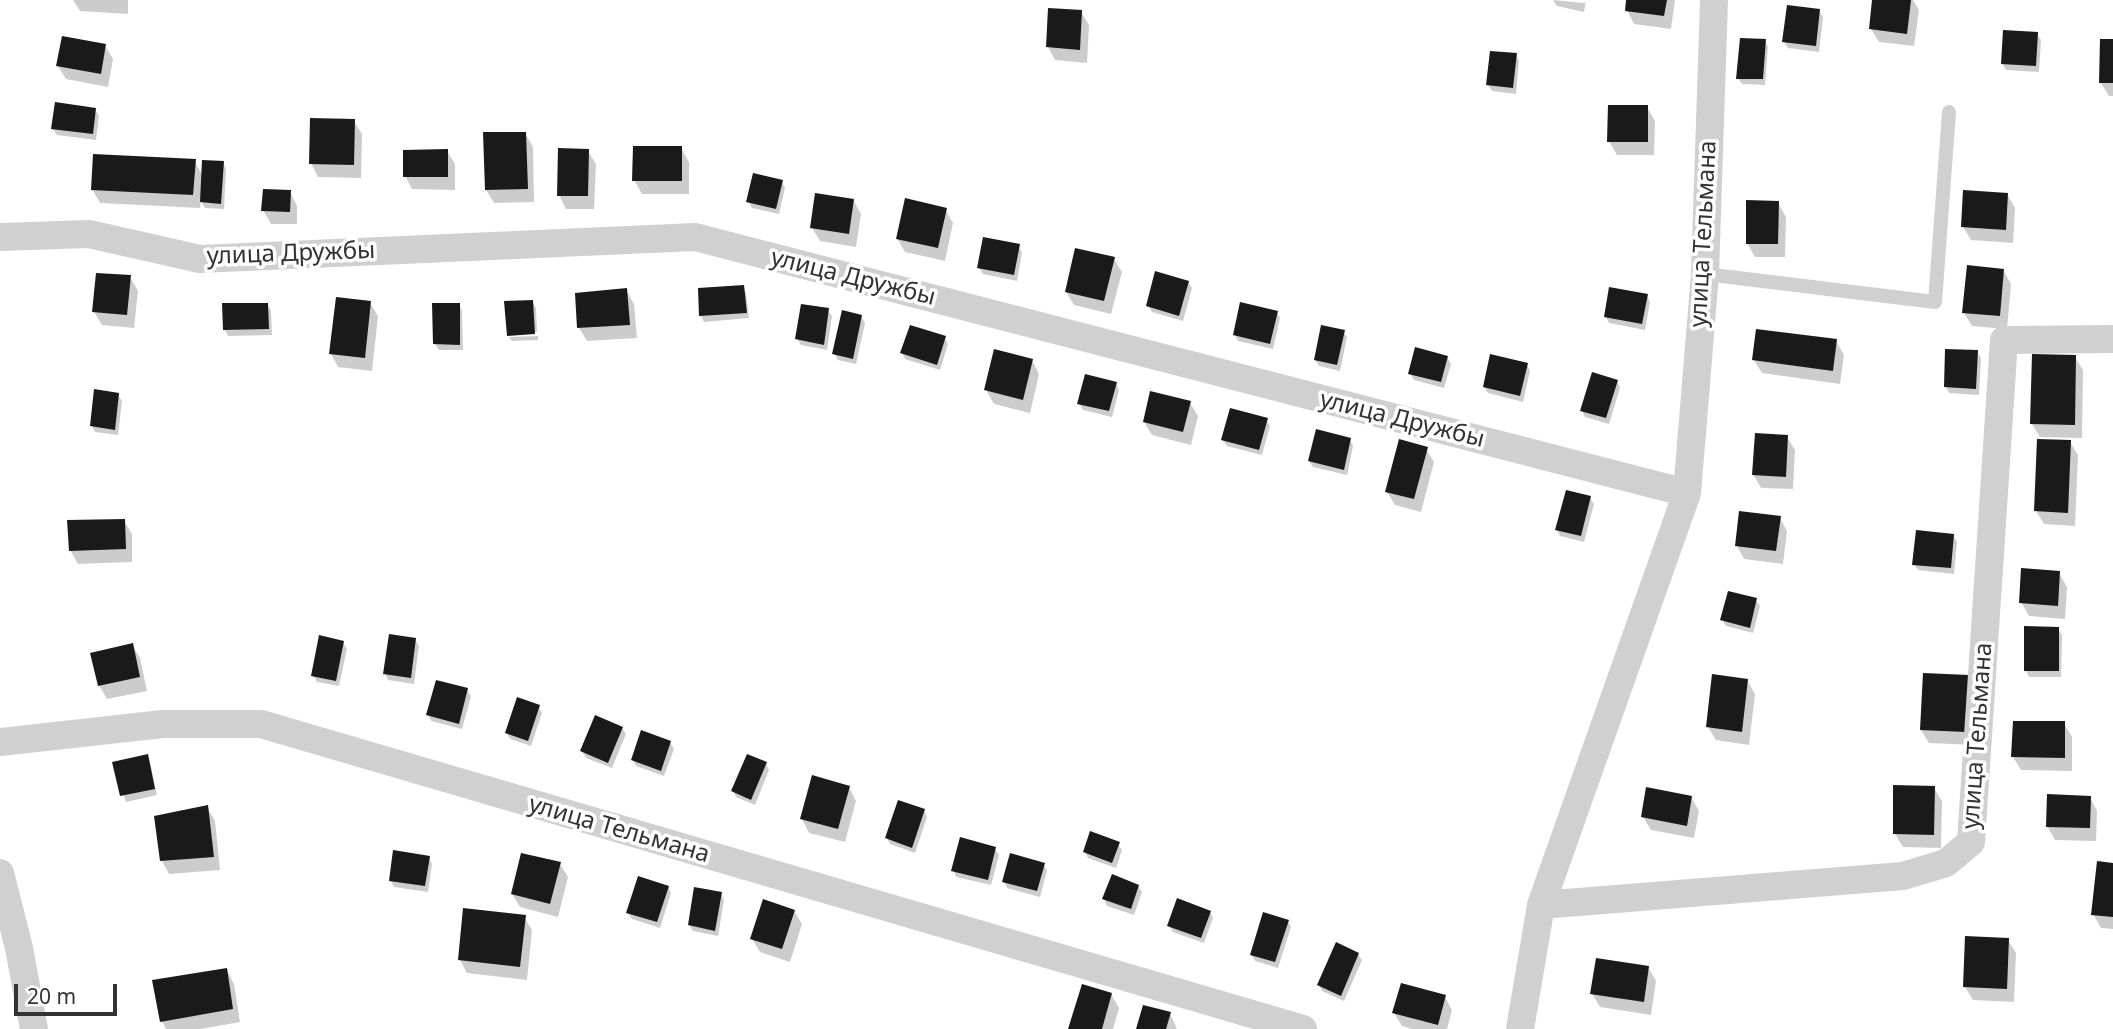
<!DOCTYPE html>
<meta charset="utf-8">
<style>
body{margin:0}
#map{position:relative;width:2113px;height:1029px;overflow:hidden;background:#fff;font-family:"Noto Sans",sans-serif}
canvas{display:block}
.scale{position:absolute;left:14px;top:984px;width:103px;height:32px;box-sizing:border-box;border:4px solid #333;border-top:0;padding-left:9px;font-size:21px;line-height:24px;white-space:nowrap;color:#333;-webkit-text-stroke:5px #fff;paint-order:stroke}
</style>
<div id="map">
<canvas width="2113" height="1029"></canvas>
<div class="scale">20 m</div>
</div>
<script>
const c = document.querySelector('canvas').getContext('2d');
c.lineJoin = 'round';
function fill(path, color) { c.fillStyle = color; c.fill(path, 'evenodd'); }
const toPath = rows => new Path2D(rows.map(r => 'M' + r).join(''));
function stroke(path, color, width, dash) { c.strokeStyle = color; c.lineWidth = width; c.lineCap = dash ? 'butt' : 'round'; c.setLineDash(dash || []); c.stroke(path); }
function drawText(font, color, halo, rows, align = 'center') {
  c.font = font + ' "Noto Sans",sans-serif'; c.lineWidth = 7; c.setLineDash([]); c.textBaseline = 'middle'; c.strokeStyle = halo; c.fillStyle = color; for (const [text, x, y, turn = 0] of rows) {
    c.save(); c.translate(x, y); c.rotate((+turn || 0) * Math.PI / 180); c.textAlign = isNaN(turn) ? turn : align; if (halo) c.strokeText(text, 0, 0); c.fillText(text, 0, 0); c.restore();
  }
}
const shadow = toPath([
 [73,0,128,0,128,14,80,11],
 [1553,0,1585,3,1586,0,1584,12,1557,6],
 [1628,0,1675,0,1671,29,1634,24,1627,10],
 [1874,0,1913,0,1919,10,1914,46,1879,42,1871,29],
 [1819,11,1823,17,1819,52,1788,48,1784,42],
 [1081,12,1089,25,1087,63,1055,60,1048,47],
 [2037,34,2041,40,2039,72,2006,70,2002,63],
 [1765,41,1768,47,1765,85,1742,84,1738,78],
 [2113,41,2113,96,2109,96,2101,83],
 [105,46,113,59,108,87,66,79,58,66],
 [1516,55,1519,61,1516,94,1492,91,1488,85],
 [1647,107,1655,121,1654,155,1617,155,1609,141],
 [95,109,99,116,96,140,57,135,53,129],
 [354,121,362,134,361,178,318,177,311,163],
 [525,133,533,147,534,202,494,203,486,190],
 [681,148,689,162,689,194,642,194,634,180],
 [447,151,455,164,455,190,412,189,405,176],
 [588,151,596,164,594,209,566,209,559,195],
 [194,161,203,176,223,163,226,169,224,209,205,208,201,201,200,208,100,203,92,189],
 [782,182,785,188,779,214,752,208,748,201],
 [290,192,297,206,297,224,271,224,263,210],
 [2007,194,2015,208,2013,243,1971,240,1963,227],
 [853,200,861,214,856,247,820,241,812,228],
 [1778,203,1786,217,1785,257,1755,257,1747,243],
 [945,209,953,223,945,261,905,252,897,238],
 [1018,246,1022,252,1017,281,983,274,979,268],
 [1114,259,1122,272,1111,314,1074,305,1066,292],
 [2003,270,2011,284,2007,329,1972,326,1964,313],
 [130,277,138,291,134,328,102,325,94,312],
 [1188,282,1192,288,1183,321,1152,312,1148,306],
 [743,286,746,293,749,318,704,322,701,316],
 [626,290,634,304,637,338,587,341,579,328],
 [1647,296,1650,302,1645,330,1609,323,1606,317],
 [532,302,536,308,537,332,509,334,509,336,506,303],
 [370,303,378,316,372,371,338,367,331,354],
 [267,305,271,311,272,335,228,336,225,330],
 [459,305,462,311,463,350,439,350,435,344],
 [828,310,832,316,827,350,801,345,797,339],
 [1277,312,1280,318,1273,349,1238,341,1235,335],
 [861,316,865,323,856,364,838,360,834,353],
 [1343,331,1347,337,1340,371,1319,366,1315,360],
 [538,336,538,340,512,341,509,337],
 [945,338,948,344,940,370,905,359,902,353],
 [1836,341,1844,355,1840,384,1762,373,1754,360],
 [1977,352,1981,358,1979,395,1949,393,1946,387],
 [1447,357,1451,364,1444,388,1414,380,1410,373],
 [2075,357,2083,370,2082,438,2040,437,2032,424],
 [1032,360,1039,374,1030,413,994,404,986,390],
 [1527,365,1530,371,1523,402,1488,393,1484,387],
 [1617,381,1620,388,1609,424,1585,417,1582,410],
 [1116,383,1119,390,1112,417,1083,410,1079,404],
 [118,395,122,401,118,435,95,432,92,426],
 [1190,403,1198,416,1191,445,1152,435,1144,422],
 [1266,420,1270,426,1262,455,1227,446,1223,440],
 [1787,437,1795,450,1793,489,1761,488,1753,474],
 [1350,439,1353,446,1347,475,1313,467,1309,461],
 [2070,442,2078,455,2075,526,2044,524,2036,511],
 [1426,449,1434,462,1421,512,1395,505,1387,492],
 [1590,498,1594,504,1584,542,1560,536,1557,530],
 [1780,518,1787,531,1783,564,1744,559,1737,546],
 [124,521,132,534,132,562,78,564,70,550],
 [1953,535,1957,542,1954,574,1918,570,1914,564],
 [2059,573,2067,587,2065,619,2029,616,2021,602],
 [1756,600,1760,606,1753,633,1726,626,1722,620],
 [2058,629,2062,635,2061,677,2029,677,2026,671],
 [415,639,419,646,414,684,388,680,385,673],
 [343,643,347,649,339,686,317,682,313,675],
 [132,645,140,658,147,691,107,699,99,685],
 [1747,680,1755,694,1749,745,1716,740,1708,727],
 [467,690,471,696,462,729,431,721,428,714],
 [1976,690,1973,745,1929,743,1921,730],
 [538,706,542,713,531,746,510,739,507,733],
 [2064,723,2072,737,2072,771,2021,770,2013,757],
 [622,728,626,734,612,768,586,758,582,751],
 [670,742,674,749,664,776,636,766,633,760],
 [147,756,150,762,157,795,126,802,114,764],
 [766,764,769,770,755,805,736,797,733,791],
 [849,787,856,801,845,842,809,833,802,819],
 [1934,788,1942,801,1941,848,1903,847,1895,834],
 [1691,797,1699,811,1694,838,1651,830,1643,817],
 [2090,797,2097,811,2096,841,2055,840,2047,826],
 [207,807,215,821,220,870,169,874,162,861],
 [924,810,927,817,915,853,890,844,887,838],
 [1118,844,1122,850,1116,868,1088,858,1085,852],
 [995,849,999,855,991,885,956,877,953,870],
 [429,858,432,864,428,892,394,887,391,881],
 [560,864,568,877,558,917,520,907,512,894],
 [1043,864,1047,870,1040,897,1007,888,1004,881],
 [2113,865,2113,929,2101,928,2093,914],
 [1138,886,1142,892,1134,915,1107,906,1104,899],
 [668,887,671,893,660,928,632,919,628,913],
 [721,894,724,900,718,936,693,931,689,925],
 [794,911,802,924,790,962,760,952,752,939],
 [1210,912,1213,918,1204,943,1173,932,1169,926],
 [524,917,532,930,527,980,467,973,460,960],
 [1288,921,1291,927,1278,968,1255,961,1251,954],
 [2008,940,2016,953,2014,1002,1973,1000,1965,987],
 [1358,954,1362,960,1344,1001,1322,991,1319,985],
 [1648,967,1656,981,1651,1015,1600,1007,1592,994],
 [227,970,234,984,240,1022,201,1029,166,1029,162,1021],
 [1111,994,1119,1008,1113,1029,1070,1029],
 [1445,997,1452,1010,1447,1029,1412,1029,1402,1026,1394,1013],
 [1170,1014,1177,1029,1138,1029]
]);
const building = toPath([
 [1626,0,1667,0,1664,16,1625,11],
 [1872,0,1911,0,1907,34,1869,29],
 [1787,5,1820,9,1816,46,1782,42],
 [1048,8,1082,10,1080,50,1046,47],
 [2003,30,2038,32,2036,66,2001,64],
 [62,36,106,44,101,74,56,66],
 [1740,38,1766,39,1763,79,1736,79],
 [2100,39,2113,39,2113,83,2099,83],
 [1490,51,1517,53,1513,88,1486,85],
 [55,102,96,108,93,134,51,129],
 [1608,105,1648,105,1648,142,1607,142],
 [310,118,355,119,354,165,309,164],
 [483,132,526,132,528,189,485,190],
 [633,146,682,146,682,181,632,181],
 [558,148,589,149,588,196,557,196],
 [448,149,448,177,403,177,403,150],
 [93,154,196,159,193,195,91,190],
 [202,160,224,161,221,204,200,202],
 [753,173,783,180,776,209,746,202],
 [263,189,291,190,290,212,261,211],
 [1963,190,2008,193,2006,230,1961,227],
 [815,193,854,199,849,234,810,228],
 [905,198,947,208,938,248,896,239],
 [1746,200,1779,201,1778,244,1746,244],
 [983,237,1020,244,1014,275,977,268],
 [1075,248,1115,257,1104,301,1065,292],
 [1967,265,2004,269,2000,316,1962,313],
 [1155,271,1189,281,1179,316,1146,306],
 [96,273,131,275,127,315,92,312],
 [744,285,747,313,699,316,698,288],
 [1609,287,1648,294,1642,324,1604,317],
 [627,288,630,325,577,328,575,293],
 [336,297,371,301,365,358,329,354],
 [533,300,535,334,507,336,504,301],
 [1240,302,1278,311,1270,344,1233,335],
 [222,303,268,303,269,329,223,330],
 [432,303,460,303,460,345,433,344],
 [801,304,829,308,824,345,795,339],
 [842,310,862,315,853,359,832,354],
 [910,325,946,336,937,365,900,353],
 [1321,325,1345,330,1337,365,1314,360],
 [1756,329,1837,339,1833,371,1752,360],
 [1415,347,1448,356,1441,382,1408,374],
 [994,349,1033,359,1023,400,984,390],
 [1945,349,1978,350,1976,389,1944,387],
 [1490,354,1528,363,1520,396,1483,387],
 [2032,354,2076,355,2075,425,2030,424],
 [1592,372,1618,380,1606,418,1580,411],
 [1085,374,1117,382,1109,411,1077,404],
 [94,389,119,393,115,430,90,426],
 [1150,391,1191,401,1183,432,1143,422],
 [1230,408,1268,418,1259,450,1221,440],
 [1316,429,1351,438,1344,470,1308,461],
 [1755,433,1788,435,1786,477,1752,475],
 [1399,439,1428,447,1414,499,1385,492],
 [2037,439,2071,440,2068,513,2034,511],
 [1566,490,1591,496,1581,536,1555,530],
 [1739,511,1781,516,1776,551,1735,546],
 [125,519,126,549,69,551,67,520],
 [1916,530,1954,534,1951,568,1912,565],
 [2021,568,2060,571,2058,606,2019,603],
 [1728,591,1757,598,1750,628,1720,620],
 [2024,626,2059,627,2059,671,2024,671],
 [389,634,416,638,411,678,383,674],
 [319,635,344,641,336,681,311,676],
 [133,643,140,677,98,686,90,653],
 [1923,673,1969,675,1966,732,1920,730],
 [1712,674,1748,679,1742,732,1706,727],
 [436,680,468,688,459,724,426,715],
 [517,697,540,705,528,741,505,733],
 [595,715,623,727,608,763,580,751],
 [2013,721,2065,721,2065,758,2011,757],
 [641,730,671,741,661,771,631,760],
 [148,754,155,789,120,796,112,762],
 [747,754,767,762,751,800,731,791],
 [812,775,850,786,838,829,800,819],
 [1893,785,1935,786,1934,835,1893,834],
 [1646,787,1692,796,1687,826,1641,817],
 [2047,794,2091,796,2090,828,2046,827],
 [898,800,925,809,912,848,885,838],
 [208,805,214,857,160,861,154,816],
 [1090,831,1120,842,1112,863,1083,852],
 [960,837,996,847,988,880,951,871],
 [393,850,430,856,425,886,389,881],
 [521,853,561,862,550,904,511,894],
 [1010,853,1045,863,1037,891,1002,882],
 [2097,861,2113,863,2113,917,2091,915],
 [1112,874,1139,885,1131,909,1102,899],
 [638,876,669,886,657,922,626,913],
 [694,887,722,892,715,931,688,925],
 [1177,898,1211,911,1201,938,1167,926],
 [763,899,795,910,782,949,750,939],
 [463,908,526,915,520,967,458,960],
 [1263,912,1289,920,1275,962,1250,955],
 [1965,936,2009,938,2007,989,1963,987],
 [1336,942,1359,953,1341,996,1317,985],
 [1596,958,1649,966,1644,1002,1590,994],
 [227,968,233,1009,160,1022,152,980],
 [1401,983,1446,995,1438,1025,1392,1013],
 [1082,984,1112,993,1102,1029,1068,1029],
 [1143,1005,1171,1012,1166,1029,1136,1029]
]);
const service = toPath([
 [1705,274,1935,302,1949,112]
]);
const minor = toPath([
 [0,237,89,234,200,259,695,237,1687,493],
 [0,742,163,724,261,724,1303,1029],
 [0,873,19,948,34,1029],
 [1541,905,1903,876,1946,863,1971,842,2004,340,2113,339],
 [1520,1029,1541,905,1687,493,1705,274,1714,0]
]);
const streetNames = [
 ["улица Тельмана",1704,234,-87],
 ["улица Дружбы",291,254,-2],
 ["улица Дружбы",853,278,14],
 ["улица Дружбы",1402,420,14],
 ["улица Тельмана",1978,736,-86],
 ["улица Тельмана",619,830,16]
];
fill(shadow, '#0003');
fill(building, '#1a1a1a');
stroke(service, '#d0d0d0', 14);
stroke(minor, '#d0d0d0', 28);
drawText('24px', '#333', '#fff', streetNames);
</script>
